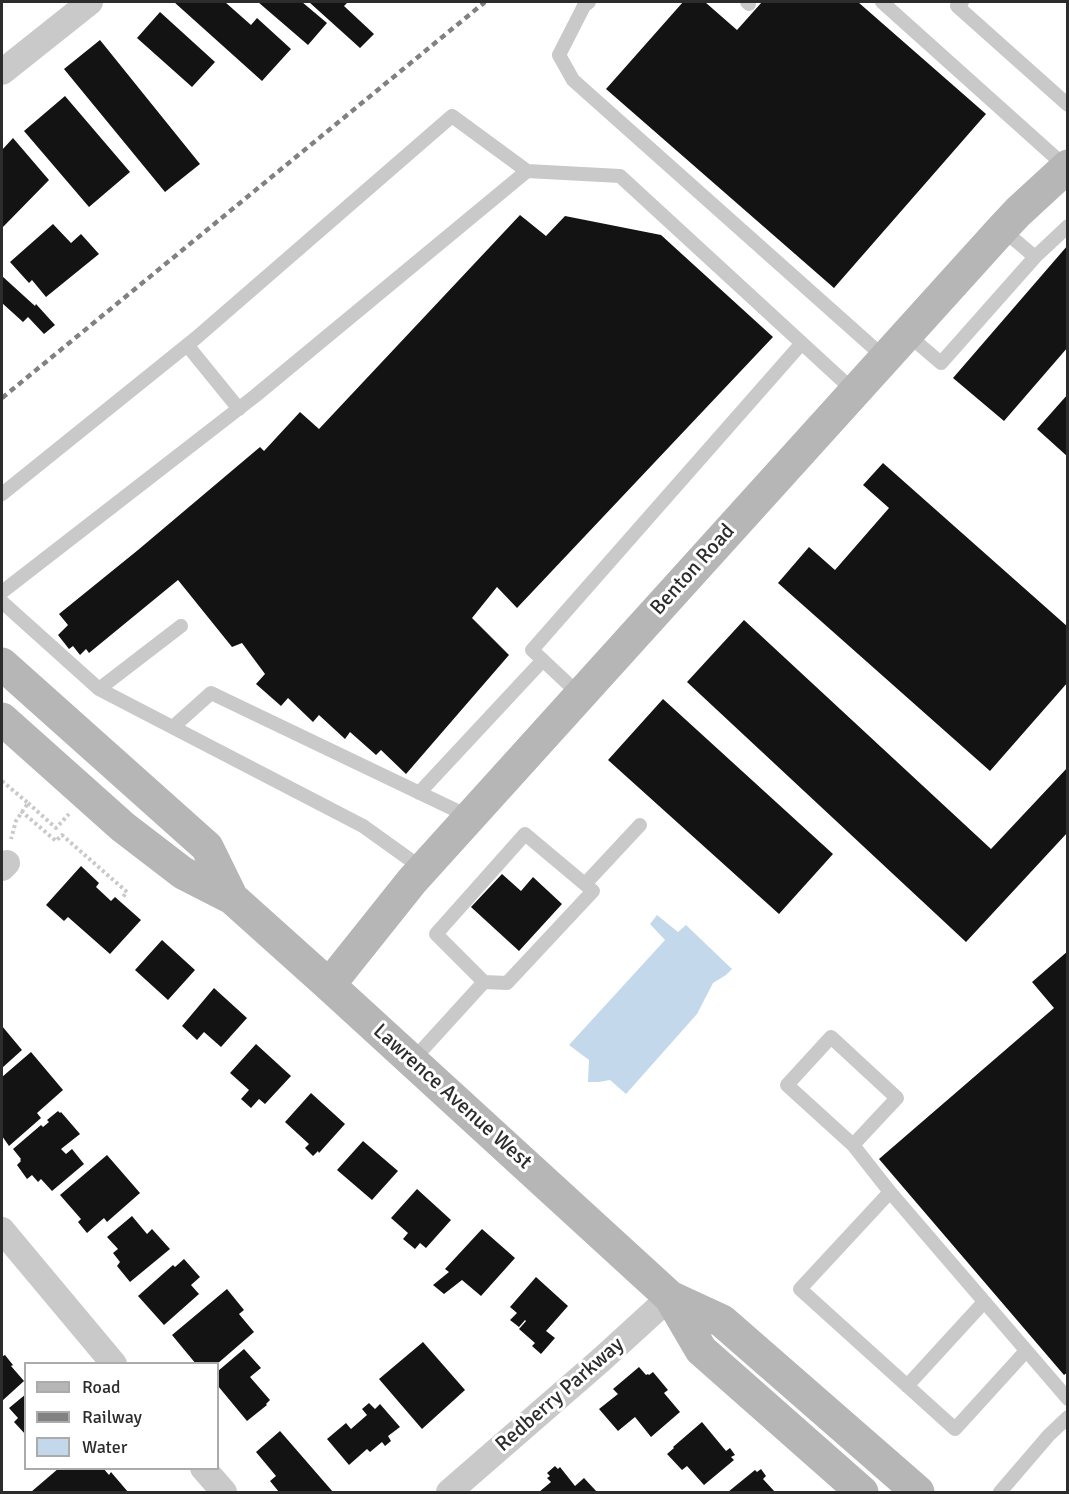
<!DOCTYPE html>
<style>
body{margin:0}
#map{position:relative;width:1069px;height:1494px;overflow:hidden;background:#fff;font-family:Signika,sans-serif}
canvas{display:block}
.frame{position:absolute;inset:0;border:3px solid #2c2c2c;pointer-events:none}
.legend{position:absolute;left:24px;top:1362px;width:195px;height:108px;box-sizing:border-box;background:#fff;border:2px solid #ababab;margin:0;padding:8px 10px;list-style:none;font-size:18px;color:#2c2c2c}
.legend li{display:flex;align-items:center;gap:12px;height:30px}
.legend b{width:30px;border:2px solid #ababab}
</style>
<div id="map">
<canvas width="1069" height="1494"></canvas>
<div class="frame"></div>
<ul class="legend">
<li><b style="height:8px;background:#b6b6b6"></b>Road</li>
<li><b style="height:8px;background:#818181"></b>Railway</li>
<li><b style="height:16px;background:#c3d9eb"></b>Water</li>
</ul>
</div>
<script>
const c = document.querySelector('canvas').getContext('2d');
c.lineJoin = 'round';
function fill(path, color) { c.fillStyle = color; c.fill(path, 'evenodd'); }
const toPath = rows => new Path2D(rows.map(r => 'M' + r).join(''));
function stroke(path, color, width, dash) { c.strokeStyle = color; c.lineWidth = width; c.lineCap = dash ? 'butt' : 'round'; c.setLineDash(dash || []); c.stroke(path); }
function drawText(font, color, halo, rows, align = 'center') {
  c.font = font + ' Signika,sans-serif'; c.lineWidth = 6; c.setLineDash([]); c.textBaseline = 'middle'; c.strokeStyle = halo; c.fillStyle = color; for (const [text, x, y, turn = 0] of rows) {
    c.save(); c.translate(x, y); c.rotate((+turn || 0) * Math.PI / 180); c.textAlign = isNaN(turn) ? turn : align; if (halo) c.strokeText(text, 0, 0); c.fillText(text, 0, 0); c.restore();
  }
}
const water = toPath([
 [657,915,678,932,686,925,732,969,726,975,713,983,697,1014,626,1094,610,1080,599,1082,588,1082,589,1060,569,1045,665,940,650,924]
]);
const building = toPath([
 [174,2,225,2,251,25,257,18,291,49,262,81],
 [258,2,302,2,327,23,308,45],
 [309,2,348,2,344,6,374,34,360,48],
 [683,2,705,2,737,30,762,2,858,2,986,114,834,288,606,89],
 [160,12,215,62,192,87,137,38],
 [100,40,200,164,165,192,64,69],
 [65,96,130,172,89,207,24,131],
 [13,138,49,180,2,228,2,150],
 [520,215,546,236,565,216,661,235,773,337,517,608,497,587,472,618,509,655,406,774,381,750,376,755,350,732,345,739,319,715,313,722,288,698,281,706,256,684,265,674,242,643,232,647,178,580,89,653,86,649,80,655,73,646,69,649,58,635,68,625,59,614,138,550,260,447,264,451,300,412,319,429],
 [53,224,71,243,81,234,99,254,46,297,32,280,29,283,10,262],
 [1068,245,1068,347,1004,421,953,378],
 [2,276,35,306,36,304,55,325,44,334,28,317,23,322,2,303],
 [1068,394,1068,457,1037,429],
 [883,463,1068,627,1068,682,990,771,778,583,809,547,835,570,889,508,863,485],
 [744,620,991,849,1068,767,1068,832,966,942,687,682],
 [663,699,833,854,779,914,608,760],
 [81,866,99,883,96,887,111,901,115,897,141,920,110,954,68,917,64,921,46,905],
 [502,874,521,891,533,877,562,904,519,951,471,907],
 [162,940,195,970,168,1000,135,970],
 [1068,951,1068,1372,1064,1375,879,1159,1054,1008,1032,982],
 [214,988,247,1018,221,1047,204,1032,197,1040,182,1026],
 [2,1026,22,1050,2,1068],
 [256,1044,291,1076,265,1104,259,1099,251,1108,241,1099,249,1090,230,1073],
 [31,1052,63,1090,37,1113,41,1118,9,1146,2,1136,2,1077],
 [311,1093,345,1124,319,1153,318,1151,313,1156,305,1148,309,1144,285,1122],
 [58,1111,60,1113,61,1112,80,1134,61,1149,66,1154,72,1149,84,1164,52,1191,41,1179,38,1182,32,1175,27,1179,17,1165,21,1161,20,1160,21,1159,13,1149,41,1125,43,1127,49,1122,47,1120],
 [363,1141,398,1171,372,1200,337,1170],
 [107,1155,140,1193,107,1222,104,1218,87,1233,78,1222,81,1219,60,1195],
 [417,1189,451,1220,426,1248,420,1243,415,1249,403,1239,408,1233,391,1218],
 [132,1216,147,1234,152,1229,170,1249,130,1282,117,1266,120,1262,113,1253,118,1249,107,1237],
 [482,1229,515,1258,481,1296,462,1280,444,1294,433,1285,449,1272,445,1269],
 [184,1259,200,1277,191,1285,199,1294,164,1325,138,1296,173,1265,175,1267],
 [536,1277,568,1306,546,1331,555,1338,541,1354,532,1346,535,1343,519,1329,526,1321,525,1320,519,1327,510,1320,517,1313,510,1307],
 [227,1289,244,1310,239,1314,254,1332,217,1364,196,1364,172,1335],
 [423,1342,465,1390,422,1429,379,1379],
 [244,1349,261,1368,250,1377,270,1400,266,1404,267,1405,247,1421,218,1386,218,1371],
 [2,1354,3,1356,5,1355,13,1365,11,1366,24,1381,2,1401],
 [639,1367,646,1375,648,1374,649,1375,653,1372,668,1390,664,1393,680,1412,651,1437,635,1417,618,1431,599,1409,618,1394,613,1389],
 [26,1394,26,1435,14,1422,18,1418,9,1408],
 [369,1403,375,1409,380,1404,400,1427,388,1436,391,1441,385,1446,382,1442,370,1452,367,1449,349,1465,327,1439,346,1423,351,1429,367,1415,362,1409],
 [702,1422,726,1451,730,1448,735,1455,731,1457,734,1460,704,1485,687,1466,682,1470,667,1454,674,1448,673,1447],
 [280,1431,333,1492,279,1492,270,1481,276,1476,256,1452],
 [555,1466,558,1469,560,1467,575,1486,584,1478,597,1492,539,1492,551,1482,547,1478,550,1476,547,1473],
 [59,1468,103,1468,109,1475,111,1472,128,1492,31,1492],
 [761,1469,766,1476,763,1479,775,1492,728,1492,755,1470,757,1472]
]);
const path = toPath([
 [2,781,28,803,16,821,11,839],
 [28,803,56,828,69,814],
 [21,811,56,841,62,835,127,892,122,898]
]);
const lane = toPath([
 [589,2,584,6,559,55,573,80,885,358],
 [747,2,749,4],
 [882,2,1066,167],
 [962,2,957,6,1068,105],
 [1035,257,1068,226],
 [907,334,941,363,1035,257,1002,229],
 [187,345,239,409],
 [2,494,196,338,452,116,527,171],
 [2,592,255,396,527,171,620,176,855,392],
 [2,602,99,689,363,826,423,869],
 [99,689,181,626],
 [580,695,532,650,802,343],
 [173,727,211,693,470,817],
 [419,793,543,660],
 [525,834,593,891,507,983,484,982,436,934,525,834],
 [585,884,640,825],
 [412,1061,484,982],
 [853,1145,897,1098,831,1037,787,1085,853,1145,890,1192,1068,1399],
 [890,1192,800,1289,955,1429,1026,1351],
 [907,1386,984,1302],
 [1000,1492,1049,1435,1068,1417]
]);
const street = toPath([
 [2,72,90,2],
 [2,868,7,863],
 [2,1230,114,1364],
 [203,1468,224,1492],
 [449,1492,601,1360,670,1297]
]);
const secondary = toPath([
 [2,664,207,847,232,898],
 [2,719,123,827,183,873,232,898,329,985,670,1297,701,1350,862,1492],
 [329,985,412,881,1002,229,1018,212,1068,166],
 [670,1297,722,1321,918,1492]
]);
const rail = toPath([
 [2,398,485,2]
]);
const streetNames = [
 ["Benton Road",693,570,-48],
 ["Lawrence Avenue West",452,1097,42],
 ["Redberry Parkway",560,1395,-41]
];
fill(water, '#c3d9eb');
fill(building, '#131313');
stroke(path, '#c9c9c9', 4, [3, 3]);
stroke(lane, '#c9c9c9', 14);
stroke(street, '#c9c9c9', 26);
stroke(secondary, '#b6b6b6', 33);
stroke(rail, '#818181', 4.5, [6, 4.5]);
drawText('21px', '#2c2c2c', '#fff', streetNames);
</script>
